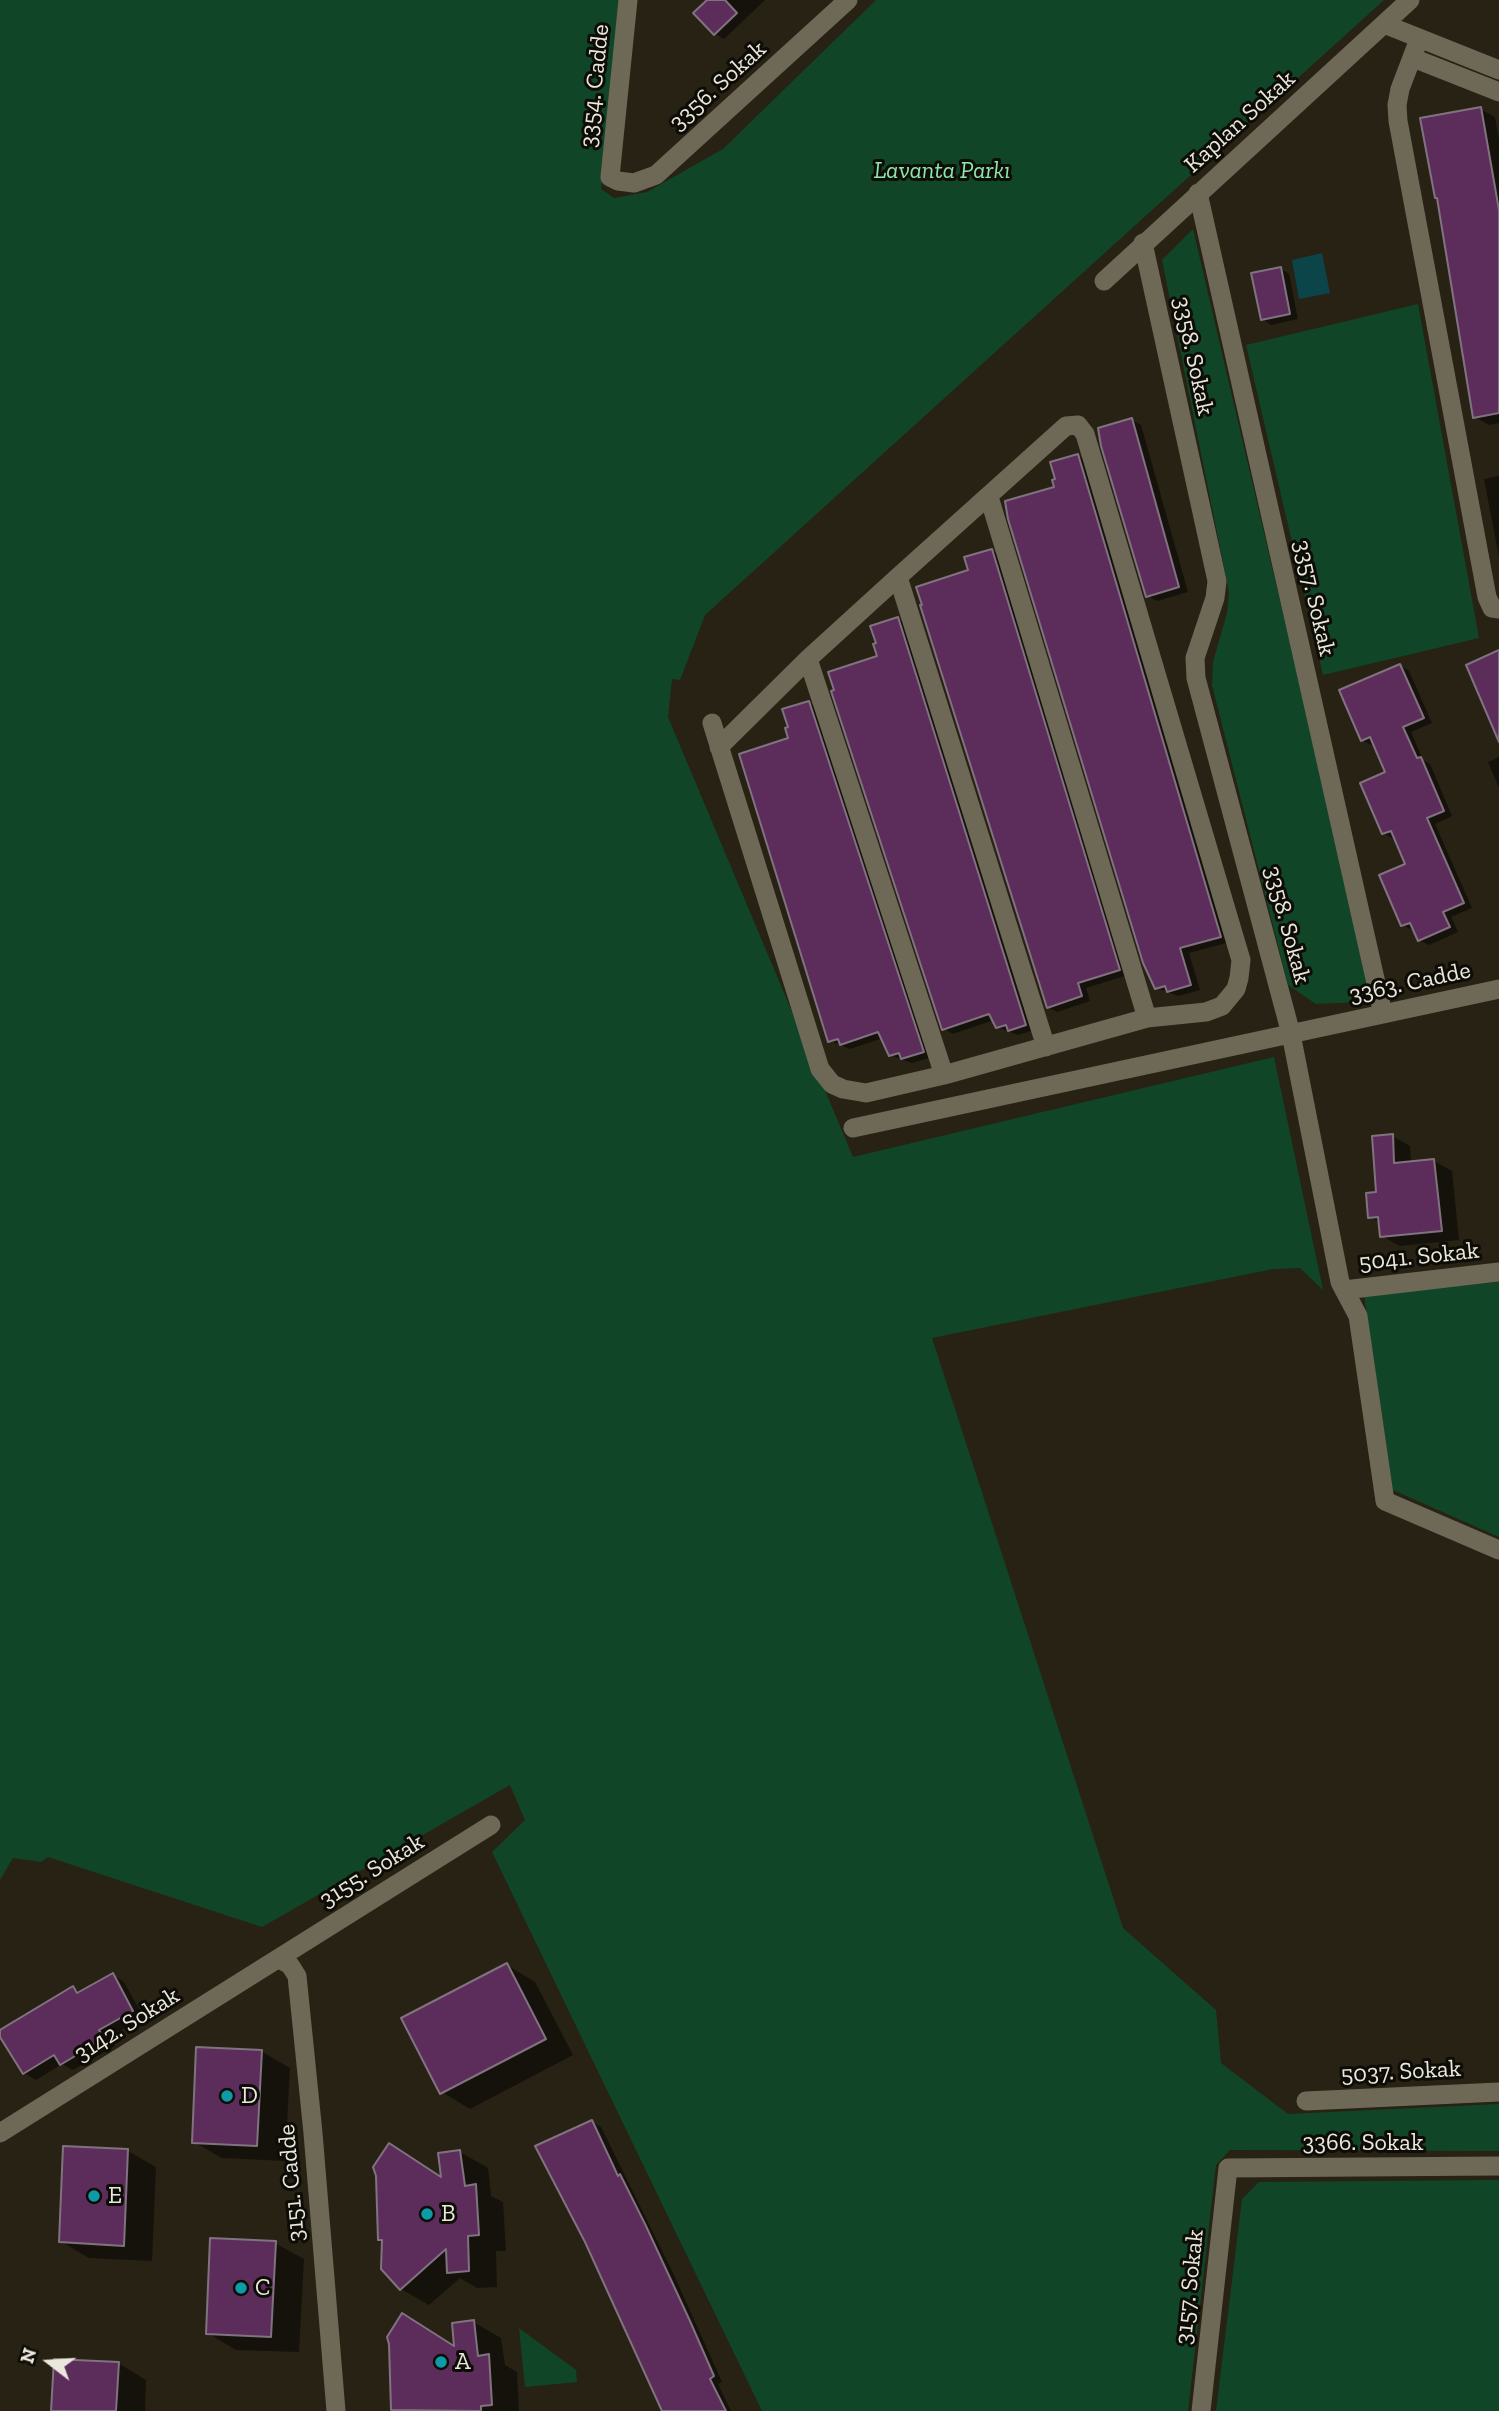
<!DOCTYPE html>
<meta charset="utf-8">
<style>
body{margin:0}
#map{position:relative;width:1499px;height:2411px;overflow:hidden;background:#272213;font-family:"Zilla Slab",serif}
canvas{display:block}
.north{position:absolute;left:14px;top:2327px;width:70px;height:70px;-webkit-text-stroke:5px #0e0c06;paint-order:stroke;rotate:287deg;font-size:19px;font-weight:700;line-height:28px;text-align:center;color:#eae7dd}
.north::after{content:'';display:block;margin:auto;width:24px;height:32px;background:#eae7dd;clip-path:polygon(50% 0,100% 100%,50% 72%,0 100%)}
</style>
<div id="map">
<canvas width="1499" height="2411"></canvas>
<div class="north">N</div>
</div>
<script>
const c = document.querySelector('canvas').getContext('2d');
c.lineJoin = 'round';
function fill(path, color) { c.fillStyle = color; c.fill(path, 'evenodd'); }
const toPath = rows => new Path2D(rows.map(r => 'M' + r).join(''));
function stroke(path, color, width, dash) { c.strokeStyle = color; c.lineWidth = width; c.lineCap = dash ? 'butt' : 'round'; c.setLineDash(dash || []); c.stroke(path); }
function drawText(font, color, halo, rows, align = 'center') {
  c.font = font + ' "Zilla Slab",serif'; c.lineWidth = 6; c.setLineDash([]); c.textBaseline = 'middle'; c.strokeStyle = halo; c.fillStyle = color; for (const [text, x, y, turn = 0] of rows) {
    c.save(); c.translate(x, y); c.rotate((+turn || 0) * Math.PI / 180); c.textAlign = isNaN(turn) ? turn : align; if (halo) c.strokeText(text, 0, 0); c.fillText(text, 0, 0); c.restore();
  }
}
const green = toPath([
 [0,0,619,0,601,189,614,198,647,192,723,149,876,0,1384,0,705,615,680,680,672,679,668,717,853,1157,1274,1057,1323,1290,1300,1268,1273,1269,932,1338,1123,1928,1216,2010,1221,2063,1288,2114,1499,2104,1499,2151,1230,2150,1216,2165,1188,2411,762,2411,492,1852,525,1820,510,1785,262,1927,48,1857,41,1862,13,1858,0,1880],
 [1193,229,1373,999,1359,1002,1316,1004,1288,985,1212,685,1213,662,1227,613,1229,592,1162,260],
 [1418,304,1479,638,1323,675,1246,345],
 [1499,1282,1499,1537,1393,1490,1364,1295],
 [1499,2180,1499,2411,1216,2411,1242,2199,1259,2182],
 [519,2328,576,2370,577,2382,525,2387]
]);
const water = toPath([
 [1322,253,1330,293,1299,299,1292,260]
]);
const shadow = toPath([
 [709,0,765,0,724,39,715,34],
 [1480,109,1495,117,1499,140,1499,423,1489,425,1475,417],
 [1280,268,1289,274,1298,319,1271,325,1262,319],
 [1132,420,1141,425,1188,592,1157,601,1148,596],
 [1078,456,1087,461,1230,942,1189,953,1200,990,1178,996,1157,988,1056,488,1057,481],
 [1174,985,1160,989,1160,986],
 [1499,476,1499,557,1484,479],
 [992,551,1001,556,1128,975,1086,988,1090,1001,1057,1012,1048,1007,924,606,970,571],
 [898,619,907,624,1034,1030,1018,1035,997,1027,994,1020,953,1034,944,1029,879,657],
 [1400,665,1409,671,1432,723,1411,732,1423,760,1430,764,1452,816,1435,824,1472,908,1451,917,1458,932,1429,945,1419,940,1415,929,1412,930,1403,925,1407,865,1395,837,1392,838,1383,833,1387,773,1375,744,1371,745,1362,740],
 [809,703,818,708,932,1057,912,1063,890,1055,883,1038,850,1049,830,1041,791,739],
 [1499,757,1499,788,1488,762],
 [1392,1136,1410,1146,1411,1164,1434,1161,1452,1171,1459,1240,1400,1246,1382,1236,1381,1223,1370,1217],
 [507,1965,535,1982,573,2055,470,2109,442,2092],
 [113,1975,124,1982,144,2018,109,2037,115,2046,73,2070,62,2064,36,2080,24,2073,0,2032,73,1988,81,1992],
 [261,2051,290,2068,285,2161,222,2158,194,2142],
 [592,2122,601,2127,674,2275,722,2382,718,2384,731,2411,664,2411],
 [389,2145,443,2178,460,2152,488,2168,491,2196,503,2202,506,2251,496,2251,497,2287,477,2288,460,2278,429,2305,401,2289,382,2268,384,2242,380,2239],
 [65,2148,128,2151,156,2167,152,2261,89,2258,60,2241],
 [275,2243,304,2259,299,2352,236,2350,208,2333],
 [473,2322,501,2338,505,2365,517,2372,519,2411,397,2411,393,2409,456,2348],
 [118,2363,146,2380,145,2411,53,2411]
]);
const building = toPath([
 [707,0,725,0,737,13,714,35,693,13,707,0],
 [1481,107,1499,210,1499,413,1473,418,1437,198,1435,198,1420,118,1481,107],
 [1281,267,1290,314,1261,320,1251,273,1281,267],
 [1132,418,1179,587,1146,597,1101,446,1098,428,1132,418],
 [1078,454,1221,937,1180,948,1191,985,1167,992,1165,986,1155,989,1143,963,1008,519,1005,501,1054,487,1052,480,1055,479,1050,462,1078,454],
 [992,549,1120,970,1078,983,1082,996,1047,1008,920,605,922,605,916,587,968,570,964,557,992,549],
 [898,617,1026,1025,1008,1031,1006,1025,996,1028,989,1014,942,1030,831,691,834,690,828,672,877,656,873,644,876,643,870,626,898,617],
 [1499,650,1499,742,1466,665,1499,650],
 [1400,664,1424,718,1403,727,1417,758,1421,757,1444,811,1427,818,1464,903,1443,912,1450,927,1418,941,1410,923,1401,926,1379,875,1405,864,1391,831,1382,834,1360,783,1385,772,1370,737,1361,741,1339,690,1400,664],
 [809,701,924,1052,901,1059,899,1053,889,1056,878,1032,840,1045,838,1039,828,1042,739,754,788,738,785,728,788,727,782,709,809,701],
 [1393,1134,1394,1163,1434,1159,1442,1231,1380,1237,1378,1217,1368,1218,1366,1193,1376,1192,1372,1136,1393,1134],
 [507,1963,546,2039,440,2094,401,2018,507,1963],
 [113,1973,133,2011,99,2030,104,2039,60,2065,54,2055,23,2074,0,2037,0,2030,73,1986,77,1993,113,1973],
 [196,2047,262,2050,257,2146,192,2143,196,2047],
 [592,2120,618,2176,620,2174,646,2226,690,2321,714,2376,710,2379,726,2411,662,2411,585,2242,535,2146,592,2120],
 [389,2143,441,2177,438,2153,460,2150,465,2186,476,2184,479,2235,468,2236,469,2271,447,2273,446,2249,400,2290,381,2269,382,2240,378,2240,376,2176,373,2167,389,2143],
 [63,2146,128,2149,124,2246,59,2242,63,2146],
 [210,2238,276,2241,271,2337,206,2334,210,2238],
 [402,2313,454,2346,452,2323,474,2320,478,2356,489,2354,492,2405,481,2406,481,2411,391,2410,389,2344,387,2337,402,2313],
 [54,2359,119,2362,116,2411,51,2411,54,2359]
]);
const minor = toPath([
 [628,0,610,177,618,181,634,183,656,175,848,0],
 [1384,24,1499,70],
 [1419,39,1400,89,1397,105,1398,121,1487,597,1492,608,1499,609],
 [1413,58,1499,92],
 [1198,193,1383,1014],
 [1143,243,1217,581,1215,598,1195,658,1196,678,1291,1034,1340,1282,1358,1316,1385,1501,1499,1550],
 [1104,281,1410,0],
 [989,497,1147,1018],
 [898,577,1046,1047],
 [808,659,944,1075],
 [712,723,820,1069,832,1084,843,1089,866,1093,944,1075,1147,1018,1206,1012,1222,1006,1236,989,1239,978,1241,960,1085,434,1078,425,1066,426,898,577,808,659,719,747],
 [853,1128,1499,989],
 [1344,1290,1499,1272],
 [279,1959,290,1965,297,1976,313,2133,336,2411],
 [1306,2101,1499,2092],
 [0,2133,491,1825],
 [1201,2411,1228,2168,1499,2166]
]);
const markers = [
 [227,2096,7,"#0f9aa8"],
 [94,2196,7,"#0f9aa8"],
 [427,2214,7,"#0f9aa8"],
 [241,2288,7,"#0f9aa8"],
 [441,2362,7,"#0f9aa8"]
];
const streetNames = [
 ["3354. Cadde",595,86,-84],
 ["3356. Sokak",718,86,-42],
 ["Kaplan Sokak",1240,122,-42],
 ["3358. Sokak",1193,356,78],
 ["3357. Sokak",1314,598,77],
 ["3358. Sokak",1287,925,75],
 ["3363. Cadde",1410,983,-12],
 ["5041. Sokak",1419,1257,-6],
 ["3155. Sokak",372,1871,-32],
 ["3142. Sokak",127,2025,-32],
 ["5037. Sokak",1401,2072,-3],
 ["3366. Sokak",1363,2143],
 ["3151. Cadde",292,2183,-95],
 ["3157. Sokak",1190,2287,-84]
];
const parkNames = [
 ["Lavanta Parkı",942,171]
];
const poiNames = [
 ["D",241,2096],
 ["E",108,2196],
 ["B",441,2214],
 ["C",255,2288],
 ["A",455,2362]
];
fill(green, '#104627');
fill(water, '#0c4549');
fill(shadow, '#0007');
fill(building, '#5c2d5a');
stroke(building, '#817280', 2);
stroke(minor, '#6e6857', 19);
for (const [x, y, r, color] of markers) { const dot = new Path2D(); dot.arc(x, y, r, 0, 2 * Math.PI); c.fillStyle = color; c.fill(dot); stroke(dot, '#0e0c06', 2.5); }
drawText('24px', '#eae7dd', '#0e0c06', streetNames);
drawText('italic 24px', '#8ce7aa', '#0e0c06', parkNames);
drawText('24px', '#eae7dd', '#0e0c06', poiNames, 'left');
</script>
